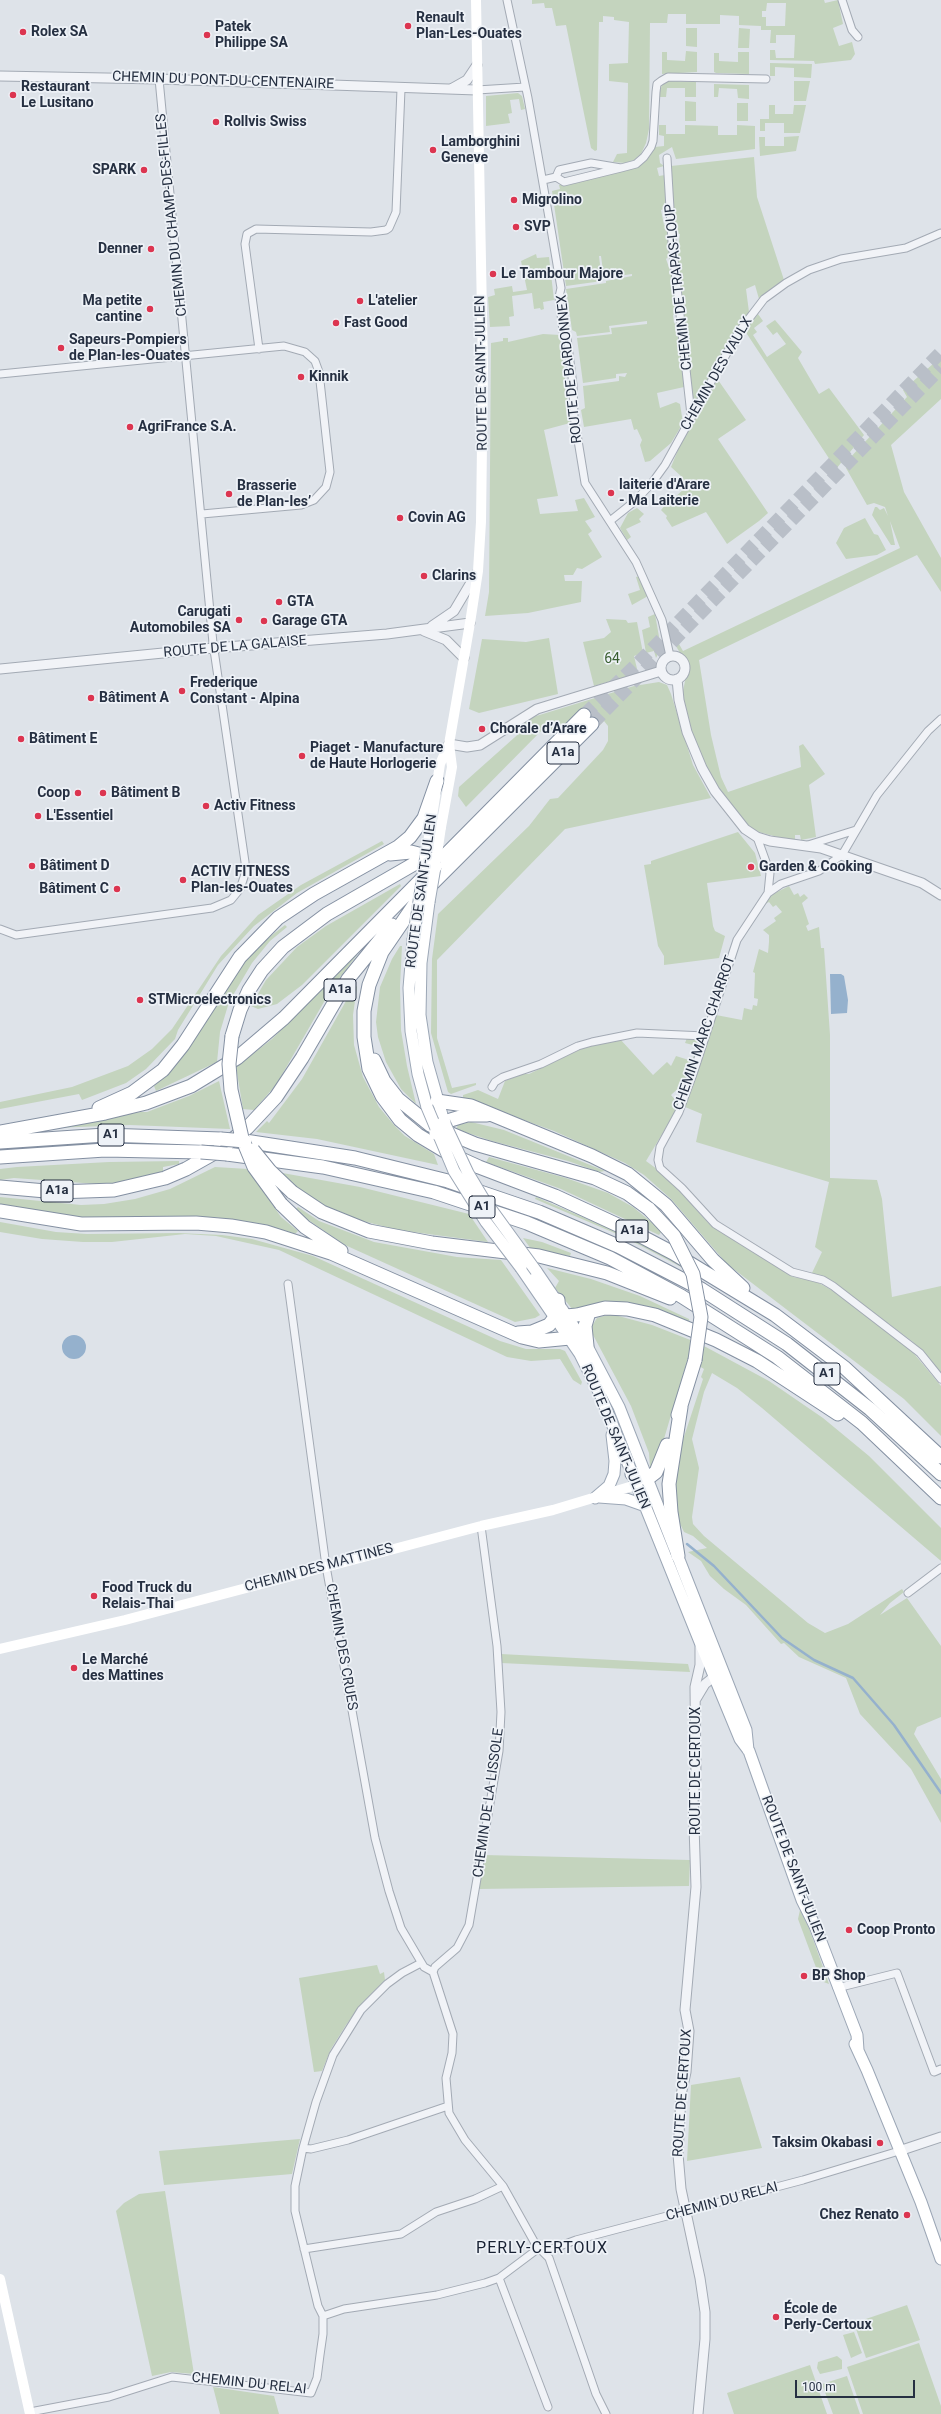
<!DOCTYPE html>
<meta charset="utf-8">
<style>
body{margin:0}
#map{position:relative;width:941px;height:2414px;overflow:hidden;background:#dee3e9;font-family:Roboto,sans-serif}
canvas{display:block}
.scale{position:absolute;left:795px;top:2380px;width:120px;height:18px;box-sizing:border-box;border:2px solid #263042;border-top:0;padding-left:5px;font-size:12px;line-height:14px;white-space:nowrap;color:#263042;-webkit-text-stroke:3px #eef2f7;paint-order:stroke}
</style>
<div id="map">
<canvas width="941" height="2414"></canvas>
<div class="scale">100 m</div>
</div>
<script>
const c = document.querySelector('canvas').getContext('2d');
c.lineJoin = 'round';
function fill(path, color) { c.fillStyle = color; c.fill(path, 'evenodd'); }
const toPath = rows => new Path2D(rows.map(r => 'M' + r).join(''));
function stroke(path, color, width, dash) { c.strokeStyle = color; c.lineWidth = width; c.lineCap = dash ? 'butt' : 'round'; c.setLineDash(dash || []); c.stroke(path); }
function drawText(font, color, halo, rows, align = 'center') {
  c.font = font + ' Roboto,sans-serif'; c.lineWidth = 3.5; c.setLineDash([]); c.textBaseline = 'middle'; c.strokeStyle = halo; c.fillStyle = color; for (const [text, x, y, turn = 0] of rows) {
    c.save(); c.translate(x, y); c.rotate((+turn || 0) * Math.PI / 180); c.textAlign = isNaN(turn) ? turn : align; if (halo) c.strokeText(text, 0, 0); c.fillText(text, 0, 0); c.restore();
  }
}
const green = toPath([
 [532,0,824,0,825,3,838,0,843,24,833,28,839,46,852,42,855,54,851,60,815,64,814,61,770,60,770,50,775,50,776,58,794,58,795,35,776,35,776,43,770,43,771,30,761,30,761,26,739,25,739,16,720,15,720,24,686,24,686,14,668,14,667,23,650,23,649,129,646,143,641,154,634,160,625,163,613,162,617,154,627,153,628,83,609,81,609,64,628,63,629,22,614,20,614,17,603,16,603,22,599,22,597,150,595,151,591,148,566,25,556,26,552,8,545,8,544,3,532,4],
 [767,3,786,3,785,26,766,26,766,17,762,17,762,11,766,11],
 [686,28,697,28,697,47,686,46],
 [739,28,750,29,749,48,738,48],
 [686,51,697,52,697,72,662,74,662,52,667,52,667,60,685,61],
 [738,52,749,52,749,74,716,73,714,72,714,53,719,53,719,61,738,62],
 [770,63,812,64,811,78,794,77,794,68,775,67,775,76,770,76],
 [669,81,696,82,696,97,685,97,685,88,667,88,666,97,658,97,662,85],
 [794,81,810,81,806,101,794,101],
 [714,84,749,85,749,99,738,98,737,89,719,88,718,97,714,97],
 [518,93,522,96,525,109,521,110,519,99,510,100,512,113,508,114,510,123,486,126,486,96],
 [685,101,696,102,696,121,685,121],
 [737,103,748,103,748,121,737,121],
 [769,105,775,105,775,114,793,114,794,105,806,105,800,133,784,133,784,123,765,123,765,131,760,131,760,119,769,119],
 [659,125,666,125,666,134,685,134,685,125,718,126,718,135,737,135,737,125,755,126,755,149,676,159,672,147,659,155,660,163,664,166,657,168,659,176,665,175,667,203,664,203,664,209,661,210,664,225,668,224,670,255,666,259,672,276,677,312,673,315,674,323,679,326,684,387,657,393,660,408,676,402,680,404,683,423,671,443,650,461,645,462,640,445,642,440,637,429,634,430,631,419,584,427,581,410,585,408,583,386,619,381,619,376,625,377,627,373,616,374,616,378,583,383,577,338,612,334,611,328,647,324,647,321,609,326,610,332,577,336,576,332,572,330,566,289,606,283,606,281,632,276,632,274,604,278,601,256,599,256,602,281,566,286,552,191,560,189,559,185,635,168,647,158,655,147,664,146,664,136,659,135],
 [799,136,796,151,760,156,759,137,765,137,765,146,784,146,784,137],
 [754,157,757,197,784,280,759,299,755,285,746,289,749,312,694,405,692,403,677,255,680,234,674,233,671,166],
 [536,254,537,258,549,257,554,300,543,302,544,309,541,310,540,308,534,309,532,293,512,296,514,316,509,317,510,326,490,327,488,297,495,295,494,289,512,286,513,292,527,290,521,261],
 [758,314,763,321,754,328,757,332,753,335,767,357,786,344,777,332,773,335,766,326,775,320,802,352,798,358,819,394,829,388,864,435,836,469,745,331],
 [543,334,560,335,570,423,544,430,558,496,537,499,540,514,578,511,575,500,584,498,595,517,585,521,592,531,588,534,602,557,582,569,577,568,573,575,564,575,565,581,582,581,581,602,528,613,485,616,489,592,491,343,503,341,503,338,508,338,508,342],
 [941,357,941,399,891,445,904,492,941,558,941,592,917,555,699,660,711,735,721,777,728,792,801,767,799,746,803,744,825,774,809,785,816,837,801,840,800,835,795,835,795,840,785,839,755,831,748,826,711,777,691,733,684,703,683,691,688,666,671,638,675,637,683,651,900,548,890,521,895,545,891,545,872,515,875,507,877,507,880,510,884,508,888,516,885,507,874,503,867,505,846,468,847,461,907,397,903,390],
 [716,377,746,420,718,439,768,513,759,521,727,544,706,512,672,527,666,518,667,516,661,510,672,497,674,498,685,488,678,481,682,477,671,467,680,445],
 [637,508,644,514,639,519,641,522,626,529,631,537,627,540,620,528,628,513],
 [865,518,874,534,878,535,886,550,877,555,846,559,836,543,844,528],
 [640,576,648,596,632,605,628,594,640,590,636,577],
 [655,614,661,648,656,658,654,651,646,653,642,630,650,627,648,617],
 [606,619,626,620,628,623,637,622,643,653,634,656,638,673,594,686,583,642,604,638,611,632],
 [549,638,558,694,479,713,469,709,482,639,526,642],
 [659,682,667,685,671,694,693,765,711,798,565,829,437,960,437,1038,452,1088,476,1083,476,1085,451,1094,448,1092,431,1033,432,959,438,914,529,826,550,799,558,798,603,750,608,741,608,726,604,721,598,727,580,710,554,736,546,729,549,726,544,728,466,807,458,796,459,787,524,729,521,725,533,717,634,686],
 [738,832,755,853,761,876,707,883,713,926,715,931,725,936,719,958,664,965,664,956,658,946,644,865,651,864,651,861],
 [382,841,384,844,297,893,254,926,218,965,178,1030,175,1039,146,1069,126,1083,82,1100,79,1094,0,1109,0,1102,72,1087,128,1066,152,1049,172,1029,221,956,258,915,301,885],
 [400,884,401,886,302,985,277,1004,258,1009,251,1006,266,980,297,947,326,926],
 [789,886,794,895,798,893,800,897,804,894,808,898,802,903,809,924,806,926,808,931,819,927,821,948,824,948,830,1035,830,1178,877,1180,882,1199,892,1297,941,1286,941,1374,913,1342,834,1283,811,1275,822,1252,815,1247,829,1182,696,1142,702,1114,685,1107,716,1015,742,1020,744,1008,752,1010,753,1005,757,1006,758,999,754,998,755,973,753,972,759,949,768,953,769,942,769,935,763,930,776,921,774,918,782,912,776,905,773,907,769,902,765,904,771,895],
 [285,925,287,927,270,941,252,963,229,1002,220,1032,217,1062,156,1091,154,1086,164,1076,254,949],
 [400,946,402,946,400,986,401,1030,407,1066,416,1104,401,1089,386,1062,378,1037,376,1022,380,987,392,959],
 [356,954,357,955,332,988,276,1085,254,1110,243,1109,236,1067,272,1039],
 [355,985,357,987,353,1015,354,1045,363,1077,379,1107,394,1125,405,1136,434,1154,438,1165,317,1139,256,1132,267,1121,269,1123,302,1079],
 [687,1038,697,1040,699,1048,687,1084,685,1082,671,1095,679,1104,673,1116,646,1161,665,1175,711,1226,793,1277,815,1281,837,1293,911,1350,941,1386,941,1436,904,1399,727,1264,671,1199,644,1175,625,1163,554,1131,463,1098,463,1095,478,1090,498,1099,505,1081,522,1074,529,1074,583,1048,620,1039,653,1075,667,1062,671,1066,676,1056,692,1061,697,1046,685,1043],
 [219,1081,230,1129,130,1125,53,1128,141,1112,147,1112,189,1096],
 [471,1122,504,1130,605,1171,599,1172,568,1161,492,1141,456,1129,458,1125],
 [489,1157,566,1178,608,1193,633,1207,662,1231,659,1235,561,1189,486,1162],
 [179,1161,179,1164,163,1167,163,1172,125,1182,97,1184,14,1178,0,1180,0,1169,17,1167,109,1162],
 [215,1167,248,1169,281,1217,298,1231,295,1234,270,1226,214,1217,88,1220,0,1206,0,1197,81,1205,104,1204,135,1199,170,1189],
 [277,1172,360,1187,469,1214,488,1242,398,1230,359,1220,313,1201],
 [536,1197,625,1235,684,1266,685,1269,624,1237,535,1199],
 [298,1207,319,1221,374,1242,457,1257,501,1260,540,1315,535,1318,515,1322,345,1245,304,1217,296,1209],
 [0,1222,56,1232,87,1234,179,1233,222,1235,252,1239,313,1256,500,1341,526,1349,560,1349,565,1351,582,1382,581,1385,573,1380,560,1359,531,1361,507,1357,279,1250,216,1236,185,1234,112,1242,83,1242,42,1239,0,1232],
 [523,1238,542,1242,571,1253,570,1256,531,1249],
 [547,1268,591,1279,640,1296,689,1319,690,1325,660,1313,573,1310,555,1288,559,1281],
 [611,1314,652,1325,693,1341,658,1459,650,1468,649,1453,631,1406,592,1333,592,1326,597,1318],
 [704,1346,769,1381,823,1418,869,1456,941,1528,941,1561,762,1408,737,1388,712,1373,704,1392,692,1439,699,1468,692,1517,693,1524,704,1536,808,1623,825,1633,848,1624,902,1589,904,1592,890,1603,880,1615,907,1598,941,1646,941,1717,917,1727,914,1734,941,1779,941,1823,911,1769,860,1714,846,1678,799,1657,784,1643,781,1644,746,1605,724,1589,710,1576,701,1561,688,1552,707,1548,693,1536,684,1532,674,1511,675,1482,679,1452,703,1379,701,1377,704,1369,699,1366],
 [501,1654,688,1664,690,1672,501,1663],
 [484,1855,690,1860,689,1886,478,1889],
 [800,1910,809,1928,829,1984,821,1981,798,1919],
 [377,1965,380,1974,384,1972,385,1980,363,2002,346,2025,331,2049,322,2071,314,2072,299,1978],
 [740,2077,762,2148,687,2161,691,2085],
 [300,2139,292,2174,164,2185,159,2151],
 [165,2191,194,2374,171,2372,152,2376,116,2211,124,2203,139,2194],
 [907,2305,920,2340,866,2358,854,2323],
 [854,2332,862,2353,851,2358,843,2335],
 [919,2343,941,2406,941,2414,863,2414,847,2367],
 [837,2356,842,2360,842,2369,820,2374,817,2368,818,2362],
 [810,2365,827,2414,734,2414,727,2393],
 [847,2376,860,2414,833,2414,822,2384],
 [213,2387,274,2396,279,2414,220,2414]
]);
const water = toPath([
 [830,974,841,974,844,976,848,1000,847,1013,831,1014],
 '62 1347a12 12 0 1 1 24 0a12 12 0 1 1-24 0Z'
]);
const stream = toPath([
 [687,1544,714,1566,782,1638,814,1660,853,1678,894,1725,941,1793]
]);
const motorwayTunnel = toPath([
 [584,715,647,654,941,352],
 [592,724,941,368]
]);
const minor = toPath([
 [507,0,528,98,552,235,561,288,559,297,563,331,567,338,573,385,574,416,585,483,636,562,662,620,670,656],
 [842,0,852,30,858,37],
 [477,90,525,87],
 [667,158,672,242,691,415],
 [621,168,636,164,644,157,651,147,653,141,656,92,657,84,661,81,668,77,766,79],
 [543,180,556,177,559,170,591,163,621,168,564,182,556,177],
 [259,349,245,244,247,234,256,229,371,232,386,230,389,228,396,212,401,89],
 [0,374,284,346,305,352,315,361,319,372,330,472,326,487,314,500,301,505,202,514],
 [610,521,635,501,652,483,665,465,738,333,764,299,786,283,809,270,841,259,906,248,941,233],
 [757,837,770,873,768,893,737,940,693,1074,679,1112,660,1147,658,1160,660,1168,682,1188,715,1224,792,1272,823,1280,833,1286,920,1353,941,1379],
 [808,845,856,830],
 [768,893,781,884,819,871,842,855,877,795,928,731,941,719],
 [0,929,16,935,212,908,231,900,240,889,245,874,245,862,213,643,159,79],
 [492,1087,495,1082,503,1077,541,1064,578,1046,592,1042,637,1033,705,1036],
 [288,1284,326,1566,375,1838,389,1891,401,1928,424,1967,433,1972],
 [908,1593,941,1568],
 [433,1972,453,2034,452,2053,446,2078,449,2113,465,2140,503,2186,536,2245,549,2258,596,2394,606,2414],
 [433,1972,435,1967,457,1948,469,1925,499,1751,501,1712,497,1646,481,1526],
 [837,1988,897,1973,934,2072,941,2069],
 [303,2148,311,2149,348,2140,448,2106],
 [304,2249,401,2234,436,2212,475,2199,503,2186],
 [544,2252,576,2240,803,2180,899,2151],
 [499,2278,548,2407],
 [323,2316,318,2306,295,2211,295,2186,303,2148,316,2102,333,2055,361,2010,387,1984,402,1973,421,1963],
 [30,2412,109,2397,172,2377,311,2393,317,2378,320,2355,323,2334,323,2316,344,2309,437,2295,485,2283,499,2278,539,2248]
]);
const tertiary = toPath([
 [0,76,159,79,477,90],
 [451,89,467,80,477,65],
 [432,626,454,611,476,574],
 [424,631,446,640,464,658],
 '661 668a12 12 0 1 1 24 0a12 12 0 1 1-24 0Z',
 [0,669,214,648,387,634,470,623],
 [677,679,679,700,687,732,702,768,715,791,745,829,757,837,770,841,821,848,922,883,941,895],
 [449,744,467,747,480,745,537,709,661,671],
 [696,1699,705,1684,715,1676],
 [899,2151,941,2137],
 [698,2414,705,2339,705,2312,700,2278,681,2189,678,2154,681,2095,686,2072,689,2031,685,2010,696,1887,693,1795,696,1778,695,1687,700,1665,700,1647]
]);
const secondary = toPath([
 [441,827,452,767,449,744],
 [426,856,440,764,449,744,470,623,478,571,481,522,483,366,476,0],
 [0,1649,125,1620,481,1526,553,1510,636,1485],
 [0,2279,30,2414]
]);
const primary = toPath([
 [429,902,421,963,420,1015,427,1062,444,1122],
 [413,940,409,988,411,1031,418,1074,427,1107],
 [521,1268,580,1354,600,1394,700,1642,740,1739,749,1751,802,1900,815,1926,857,2035,858,2050],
 [536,1271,587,1346,619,1407,746,1730,748,1750],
 [599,1497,626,1499,643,1505],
 [595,1498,609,1486,614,1474,615,1461,612,1435],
 [855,2044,867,2070,921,2202,941,2259]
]);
const motorway = toPath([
 [390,854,411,852,426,856],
 [427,889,592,724],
 [421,895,382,952,369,985,364,1011,364,1037,369,1069,382,1096,400,1120,418,1135,448,1153,479,1167,555,1196,635,1233,673,1253,775,1315,845,1368,941,1457],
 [232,1036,240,1010,249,990,262,970,283,947,327,914,433,853],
 [374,1060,384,1081,398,1099,430,1125,475,1144,595,1178,627,1193,649,1209],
 [437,1101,471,1106,592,1156,628,1174,666,1205,713,1260,743,1288],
 [99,1108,132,1093,163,1070,183,1045,240,957,278,918,314,894,398,847,410,837,424,818,437,781],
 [444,1122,467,1115,487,1115],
 [0,1132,105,1113,146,1103,191,1086,237,1058,284,1018,584,715],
 [245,1141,355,1158,448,1181,539,1212,618,1246,701,1289,787,1344,870,1409,941,1474],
 [0,1142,105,1135,221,1139],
 [227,1154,323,1167,434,1192,527,1223,610,1258,681,1296,777,1357,862,1423,941,1498],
 [0,1157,105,1150,201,1152],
 [0,1187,57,1192,114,1190,165,1178,186,1169,218,1151,247,1128,276,1097,302,1058,348,979,392,925],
 [292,1192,322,1212,369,1231,432,1243,539,1256,607,1273,670,1298],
 [281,1204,305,1227,341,1251],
 [0,1211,81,1224,196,1223,231,1226,266,1232,331,1253,522,1337,539,1341,570,1338],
 [556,1317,577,1315,605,1308,627,1309,655,1315,716,1340,757,1361,838,1414],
 [518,1333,532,1332,549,1325,559,1312,558,1300],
 [587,1346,585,1326,589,1312],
 [678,1415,695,1360],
 [632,1474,647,1479,656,1472,667,1445],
 [678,1556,671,1512,669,1484,681,1407]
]);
const secondaryBridge = toPath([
 [435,867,441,827]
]);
const primaryBridge = toPath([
 [429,902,435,867],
 [413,940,426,856],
 [427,1107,454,1171,486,1222,521,1268],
 [444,1122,468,1173,483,1198,536,1271]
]);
const motorwayBridge = toPath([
 [426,856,435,867],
 [232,1036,229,1064,231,1090,242,1138,254,1167,281,1204],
 [436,1133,444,1122],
 [221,1139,245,1141],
 [253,1150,270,1171,292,1192],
 [201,1152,227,1154],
 [649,1209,674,1236,693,1274,701,1317,695,1360]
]);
const markers = [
 [408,26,4,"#dc3550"],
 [23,32,4,"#dc3550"],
 [207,35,4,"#dc3550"],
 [13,95,4,"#dc3550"],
 [216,122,4,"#dc3550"],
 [433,150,4,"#dc3550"],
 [144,170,4,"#dc3550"],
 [514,200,4,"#dc3550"],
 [516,227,4,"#dc3550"],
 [151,249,4,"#dc3550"],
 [493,274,4,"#dc3550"],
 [360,301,4,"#dc3550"],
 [150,309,4,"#dc3550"],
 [336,323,4,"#dc3550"],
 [61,348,4,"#dc3550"],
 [301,377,4,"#dc3550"],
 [130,427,4,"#dc3550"],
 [611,493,4,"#dc3550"],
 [229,494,4,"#dc3550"],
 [400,518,4,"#dc3550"],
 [424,576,4,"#dc3550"],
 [279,602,4,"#dc3550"],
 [239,620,4,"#dc3550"],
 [264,621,4,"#dc3550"],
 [182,691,4,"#dc3550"],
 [91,698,4,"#dc3550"],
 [482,729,4,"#dc3550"],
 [21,739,4,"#dc3550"],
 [302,756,4,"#dc3550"],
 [78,793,4,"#dc3550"],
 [103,793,4,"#dc3550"],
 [206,806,4,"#dc3550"],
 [38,816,4,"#dc3550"],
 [32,866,4,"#dc3550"],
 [751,867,4,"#dc3550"],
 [183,880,4,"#dc3550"],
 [117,889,4,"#dc3550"],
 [140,1000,4,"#dc3550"],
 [94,1596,4,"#dc3550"],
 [74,1668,4,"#dc3550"],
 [849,1930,4,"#dc3550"],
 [804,1976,4,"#dc3550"],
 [880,2143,4,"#dc3550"],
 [907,2215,4,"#dc3550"],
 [776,2317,4,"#dc3550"]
];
const shields = [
 [563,753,32],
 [340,990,32],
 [111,1135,26],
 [57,1191,32],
 [482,1207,26],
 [632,1231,32],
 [827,1374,26]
];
const shieldNames = [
 ["A1a",563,753],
 ["A1a",340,990],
 ["A1",111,1135],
 ["A1a",57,1191],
 ["A1",482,1207],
 ["A1a",632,1231],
 ["A1",827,1374]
];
const poiNames = [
 ["Renault",416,18],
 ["Plan-Les-Ouates",416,34],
 ["Patek",215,27],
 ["Philippe SA",215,43],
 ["Rolex SA",31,32],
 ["Restaurant",21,87],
 ["Le Lusitano",21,103],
 ["Rollvis Swiss",224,122],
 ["Lamborghini",441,142],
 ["Geneve",441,158],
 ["SPARK",136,170,"right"],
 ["Migrolino",522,200],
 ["SVP",524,227],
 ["Denner",143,249,"right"],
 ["Le Tambour Majore",501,274],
 ["Ma petite",142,301,"right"],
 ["cantine",142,317,"right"],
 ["L'atelier",368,301],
 ["Fast Good",344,323],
 ["Sapeurs-Pompiers",69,340],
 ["de Plan-les-Ouates",69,356],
 ["Kinnik",309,377],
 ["AgriFrance S.A.",138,427],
 ["laiterie d'Arare",619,485],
 ["- Ma Laiterie",619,501],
 ["Brasserie",237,486],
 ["de Plan-les’",237,502],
 ["Covin AG",408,518],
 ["Clarins",432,576],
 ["GTA",287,602],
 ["Carugati",231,612,"right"],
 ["Automobiles SA",231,628,"right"],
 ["Garage GTA",272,621],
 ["Frederique",190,683],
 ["Constant - Alpina",190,699],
 ["Bâtiment A",99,698],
 ["Chorale d’Arare",490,729],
 ["Bâtiment E",29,739],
 ["Piaget - Manufacture",310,748],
 ["de Haute Horlogerie",310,764],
 ["Coop",70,793,"right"],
 ["Bâtiment B",111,793],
 ["Activ Fitness",214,806],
 ["L'Essentiel",46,816],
 ["Bâtiment D",40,866],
 ["Garden & Cooking",759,867],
 ["ACTIV FITNESS",191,872],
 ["Plan-les-Ouates",191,888],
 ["Bâtiment C",109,889,"right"],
 ["STMicroelectronics",148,1000],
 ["Food Truck du",102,1588],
 ["Relais-Thai",102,1604],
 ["Le Marché",82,1660],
 ["des Mattines",82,1676],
 ["Coop Pronto",857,1930],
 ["BP Shop",812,1976],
 ["Taksim Okabasi",872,2143,"right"],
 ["Chez Renato",899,2215,"right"],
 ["École de",784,2309],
 ["Perly-Certoux",784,2325]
];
const streetNames = [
 ["CHEMIN DU PONT-DU-CENTENAIRE",223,81,2],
 ["CHEMIN DU CHAMP-DES-FILLES",172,215,-96],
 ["CHEMIN DE TRAPAS-LOUP",679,287,-96],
 ["ROUTE DE BARDONNEX",570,369,-96],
 ["ROUTE DE SAINT-JULIEN",482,373,-91],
 ["CHEMIN DES VAULX",717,374,-60],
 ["ROUTE DE LA GALAISE",235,647,-5],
 ["ROUTE DE SAINT-JULIEN",422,891,-82],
 ["CHEMIN MARC CHARROT",705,1033,-71],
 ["ROUTE DE SAINT-JULIEN",615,1437,67],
 ["CHEMIN DES MATTINES",319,1568,-15],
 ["CHEMIN DES CRUES",341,1647,80],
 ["ROUTE DE CERTOUX",696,1771,-90],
 ["CHEMIN DE LA LISSOLE",489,1803,-82],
 ["ROUTE DE SAINT-JULIEN",793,1869,69],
 ["ROUTE DE CERTOUX",683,2093,-86],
 ["CHEMIN DU RELAI",722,2202,-15],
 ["CHEMIN DU RELAI",249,2384,6]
];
const parkNames = [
 ["64",612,659]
];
const quarterNames = [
 ["PERLY-CERTOUX",542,2249]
];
fill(green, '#c4d4be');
fill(water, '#95b1cd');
stroke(stream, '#95b1cd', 2.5);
stroke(motorwayTunnel, '#b9bfc8', 13, [13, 6]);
stroke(minor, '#a3aab4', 9);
stroke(tertiary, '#a3aab4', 11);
stroke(primary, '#9ca7b6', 13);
stroke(motorway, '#8490a2', 15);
stroke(minor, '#f1f3f7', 7);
stroke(tertiary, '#f1f3f7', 9);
stroke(secondary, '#fff', 10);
stroke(primary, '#fff', 11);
stroke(motorway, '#fff', 13);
stroke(primaryBridge, '#9ca7b6', 13, []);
stroke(motorwayBridge, '#8490a2', 15, []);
stroke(secondaryBridge, '#fff', 10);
stroke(primaryBridge, '#fff', 11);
stroke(motorwayBridge, '#fff', 13);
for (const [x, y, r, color] of markers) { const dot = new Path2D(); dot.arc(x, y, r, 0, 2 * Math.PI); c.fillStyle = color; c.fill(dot); stroke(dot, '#eef2f7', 1.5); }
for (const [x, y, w] of shields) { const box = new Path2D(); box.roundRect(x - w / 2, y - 11, w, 22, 3); c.fillStyle = '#eef2f7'; c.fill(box); stroke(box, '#263042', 1); }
drawText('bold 13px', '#263042', null, shieldNames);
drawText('bold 14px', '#263042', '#eef2f7', poiNames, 'left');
drawText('14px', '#263042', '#eef2f7', streetNames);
drawText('14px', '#3a5f31', '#eef2f7', parkNames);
c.letterSpacing = '1px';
drawText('16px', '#182133', '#eef2f7', quarterNames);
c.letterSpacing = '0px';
</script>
